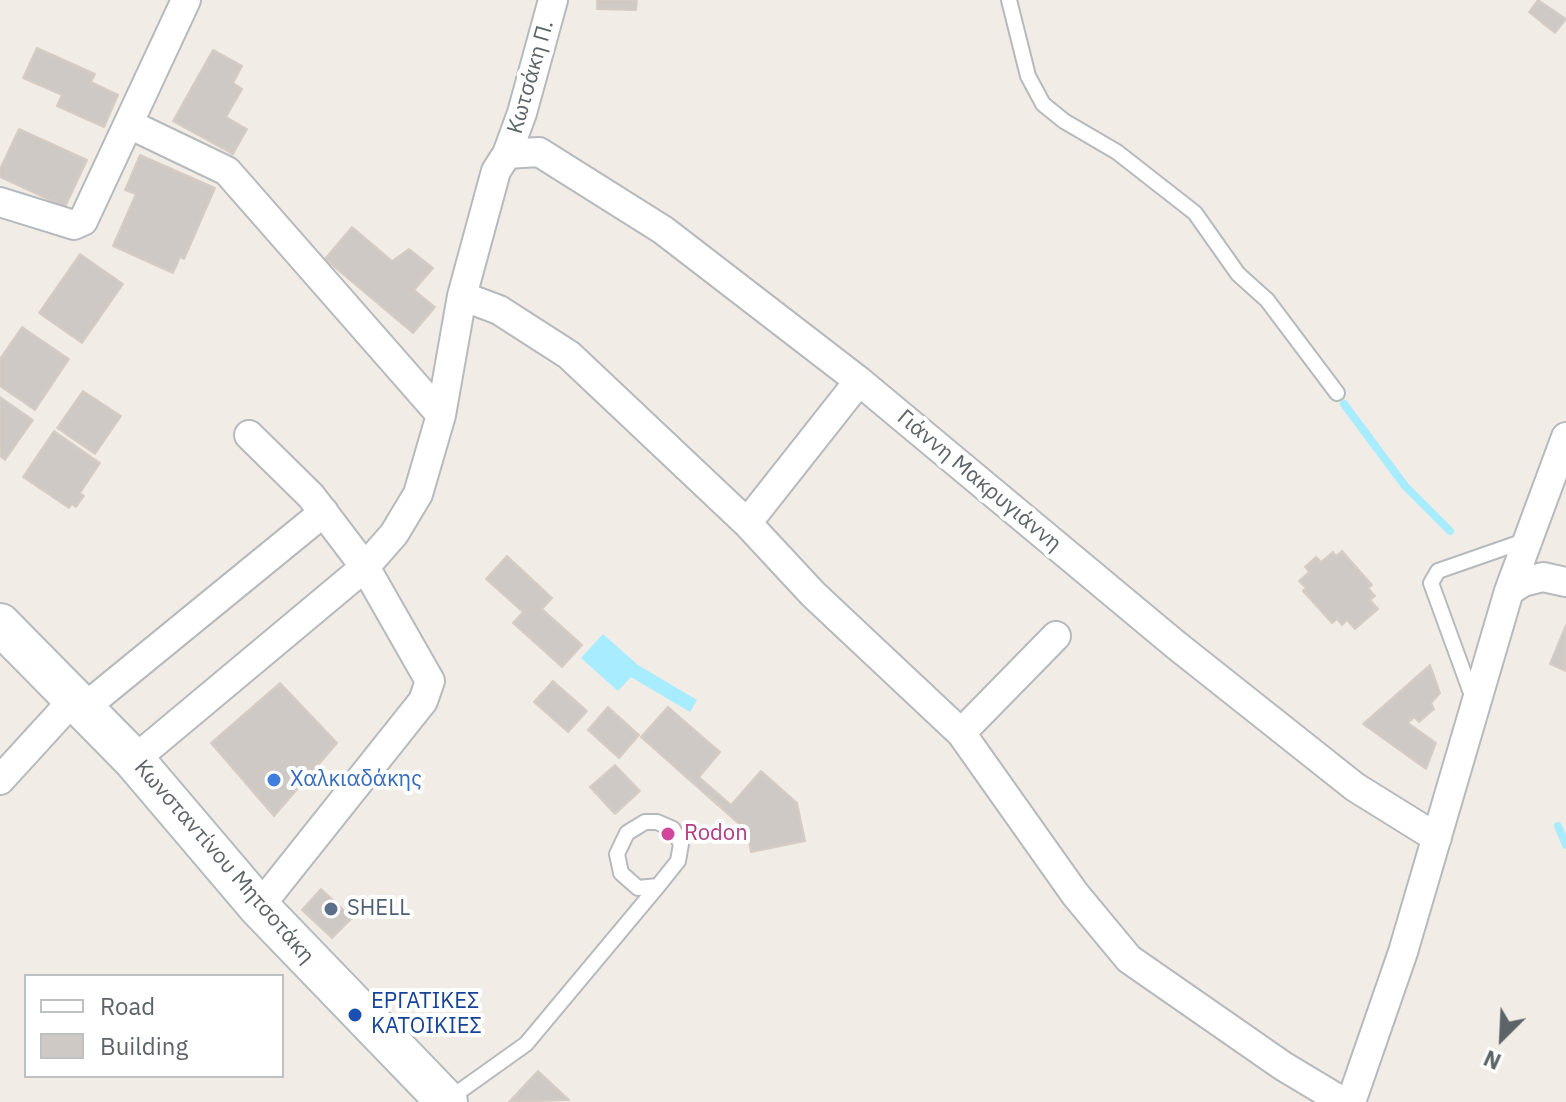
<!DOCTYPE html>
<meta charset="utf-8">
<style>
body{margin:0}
#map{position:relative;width:1566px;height:1102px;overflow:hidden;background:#f1ece6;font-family:"IBM Plex Sans",sans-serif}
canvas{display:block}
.legend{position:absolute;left:24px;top:974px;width:260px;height:104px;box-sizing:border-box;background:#fff;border:2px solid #bec1c2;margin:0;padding:10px 14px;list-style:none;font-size:24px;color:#5d6467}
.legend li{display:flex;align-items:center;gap:16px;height:40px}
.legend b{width:40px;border:2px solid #bec1c2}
.north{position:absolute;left:1462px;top:998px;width:80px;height:80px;-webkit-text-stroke:6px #fff;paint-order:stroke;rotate:204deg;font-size:22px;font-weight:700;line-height:32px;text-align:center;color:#5d6467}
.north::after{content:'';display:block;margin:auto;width:28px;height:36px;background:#5d6467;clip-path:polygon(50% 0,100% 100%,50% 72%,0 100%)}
</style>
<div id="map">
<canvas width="1566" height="1102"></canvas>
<ul class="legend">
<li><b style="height:10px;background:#fff"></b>Road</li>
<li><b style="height:22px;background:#cec9c5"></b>Building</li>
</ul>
<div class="north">N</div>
</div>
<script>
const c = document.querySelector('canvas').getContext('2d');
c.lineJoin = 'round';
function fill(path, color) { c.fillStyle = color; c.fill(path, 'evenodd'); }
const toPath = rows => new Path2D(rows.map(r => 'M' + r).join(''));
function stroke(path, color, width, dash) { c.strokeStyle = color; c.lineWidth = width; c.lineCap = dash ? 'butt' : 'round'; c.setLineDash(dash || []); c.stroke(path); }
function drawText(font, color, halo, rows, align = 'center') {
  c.font = font + ' "IBM Plex Sans",sans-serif'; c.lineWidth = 8; c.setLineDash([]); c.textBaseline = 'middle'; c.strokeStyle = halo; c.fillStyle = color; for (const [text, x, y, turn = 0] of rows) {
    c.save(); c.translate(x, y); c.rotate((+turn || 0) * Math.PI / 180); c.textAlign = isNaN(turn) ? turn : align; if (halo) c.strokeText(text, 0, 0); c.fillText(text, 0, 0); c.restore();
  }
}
const water = toPath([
 [603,634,638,665,697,700,690,712,631,677,618,691,581,658]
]);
const stream = toPath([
 [1344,404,1405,486,1450,531],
 [1558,826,1566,845]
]);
const building = toPath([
 [597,0,637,0,636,10,597,9,597,0],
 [1538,0,1566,19,1555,33,1529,12,1538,0],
 [37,48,95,74,91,82,118,95,104,127,57,106,62,95,23,78,37,48],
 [213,50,242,66,233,83,242,89,226,117,247,129,233,154,173,121,213,50],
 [19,129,87,160,65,207,0,177,0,169,19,129],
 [140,155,215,188,184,259,180,257,173,273,113,246,136,194,125,190,140,155],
 [352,227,392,261,409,249,433,268,414,290,435,307,413,333,325,259,352,227],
 [80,254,123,284,82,343,39,313,80,254],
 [22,327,69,359,35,410,0,386,0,359,22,327],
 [83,391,121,416,95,454,57,428,83,391],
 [0,397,33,420,5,460,0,456,0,397],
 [54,431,100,463,80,493,84,496,76,507,72,504,69,508,23,477,54,431],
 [1342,551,1372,585,1368,588,1375,596,1370,600,1378,609,1355,629,1347,620,1342,625,1337,619,1332,623,1303,591,1306,588,1299,581,1309,572,1305,567,1316,557,1321,562,1333,552,1336,556,1342,551],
 [507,556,552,598,542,609,582,645,562,667,513,623,523,612,486,579,507,556],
 [1566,625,1566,671,1550,664,1566,625],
 [1430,665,1440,693,1431,703,1434,709,1419,722,1414,717,1408,723,1436,743,1426,769,1363,724,1430,665],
 [553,681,587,711,568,732,534,702,553,681],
 [280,683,337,743,274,816,211,743,280,683],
 [608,707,639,735,619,758,588,730,608,707],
 [668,707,720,752,699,777,731,805,761,771,797,803,805,841,751,852,747,831,641,737,668,707],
 [615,765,640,791,615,814,590,787,615,765],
 [321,889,352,918,332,938,302,910,321,889],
 [538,1071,569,1100,509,1102,538,1071]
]);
const service = toPath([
 [1009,0,1028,76,1043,104,1064,121,1117,152,1195,213,1238,274,1267,300,1337,393],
 [1474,701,1431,583,1438,571,1527,540],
 [446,1101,526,1044,658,886,678,861,681,844,673,829,657,822,645,822,627,833,617,854,621,873,638,888,658,886]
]);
const minor = toPath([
 [129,124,227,171,441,415],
 [507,154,539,152,663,230,859,381,1176,645,1355,787,1437,838],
 [0,202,74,225,83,221,186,0],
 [462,296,499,310,569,355,747,523,813,594,961,733,1075,894,1129,959,1283,1066,1343,1102],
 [249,435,311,496,365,567,430,681,423,701,259,907],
 [747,523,859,381],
 [1509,591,1566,437],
 [84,708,324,512],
 [961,733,1056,636],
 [134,760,365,567,394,534,418,494,441,415,462,296,496,171,507,154,522,113,553,0],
 [0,780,74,699],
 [1351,1102,1403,952,1509,591,1523,582,1543,577,1566,582]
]);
const secondary = toPath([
 [0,624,134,760,259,907,447,1102]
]);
const markers = [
 [274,780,8,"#3f7fe0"],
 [668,834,8,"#d1479c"],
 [331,909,8,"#5c6f8a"],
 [355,1015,8,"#1a4fb4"]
];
const streetNames = [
 ["Κωτσάκη Π.",531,77,-74],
 ["Γιάννη Μακρυγιάννη",979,481,40],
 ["Κωνσταντίνου Μητσοτάκη",224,862,49]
];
const shopNames = [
 ["Χαλκιαδάκης",290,780]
];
const hotelNames = [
 ["Rodon",684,834]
];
const serviceNames = [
 ["SHELL",347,909]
];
const transitNames = [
 ["ΕΡΓΑΤΙΚΕΣ",371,1002],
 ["ΚΑΤΟΙΚΙΕΣ",371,1027]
];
fill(water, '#a8ecff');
stroke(stream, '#a8ecff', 8);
fill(building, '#cec9c5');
stroke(building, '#d6ccc4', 2);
stroke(service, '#b6babd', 18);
stroke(minor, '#b6babd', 32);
stroke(secondary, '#b4bbbe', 44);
stroke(service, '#fff', 14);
stroke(minor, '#fff', 28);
stroke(secondary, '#fff', 40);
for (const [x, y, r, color] of markers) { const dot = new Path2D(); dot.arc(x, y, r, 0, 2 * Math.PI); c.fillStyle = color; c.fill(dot); stroke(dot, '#fff', 3); }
drawText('22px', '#5d6467', '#fff', streetNames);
drawText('22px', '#366cbe', '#fff', shopNames, 'left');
drawText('22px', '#b23c85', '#fff', hotelNames, 'left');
drawText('22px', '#4e5e75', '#fff', serviceNames, 'left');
drawText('22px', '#164399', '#fff', transitNames, 'left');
</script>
